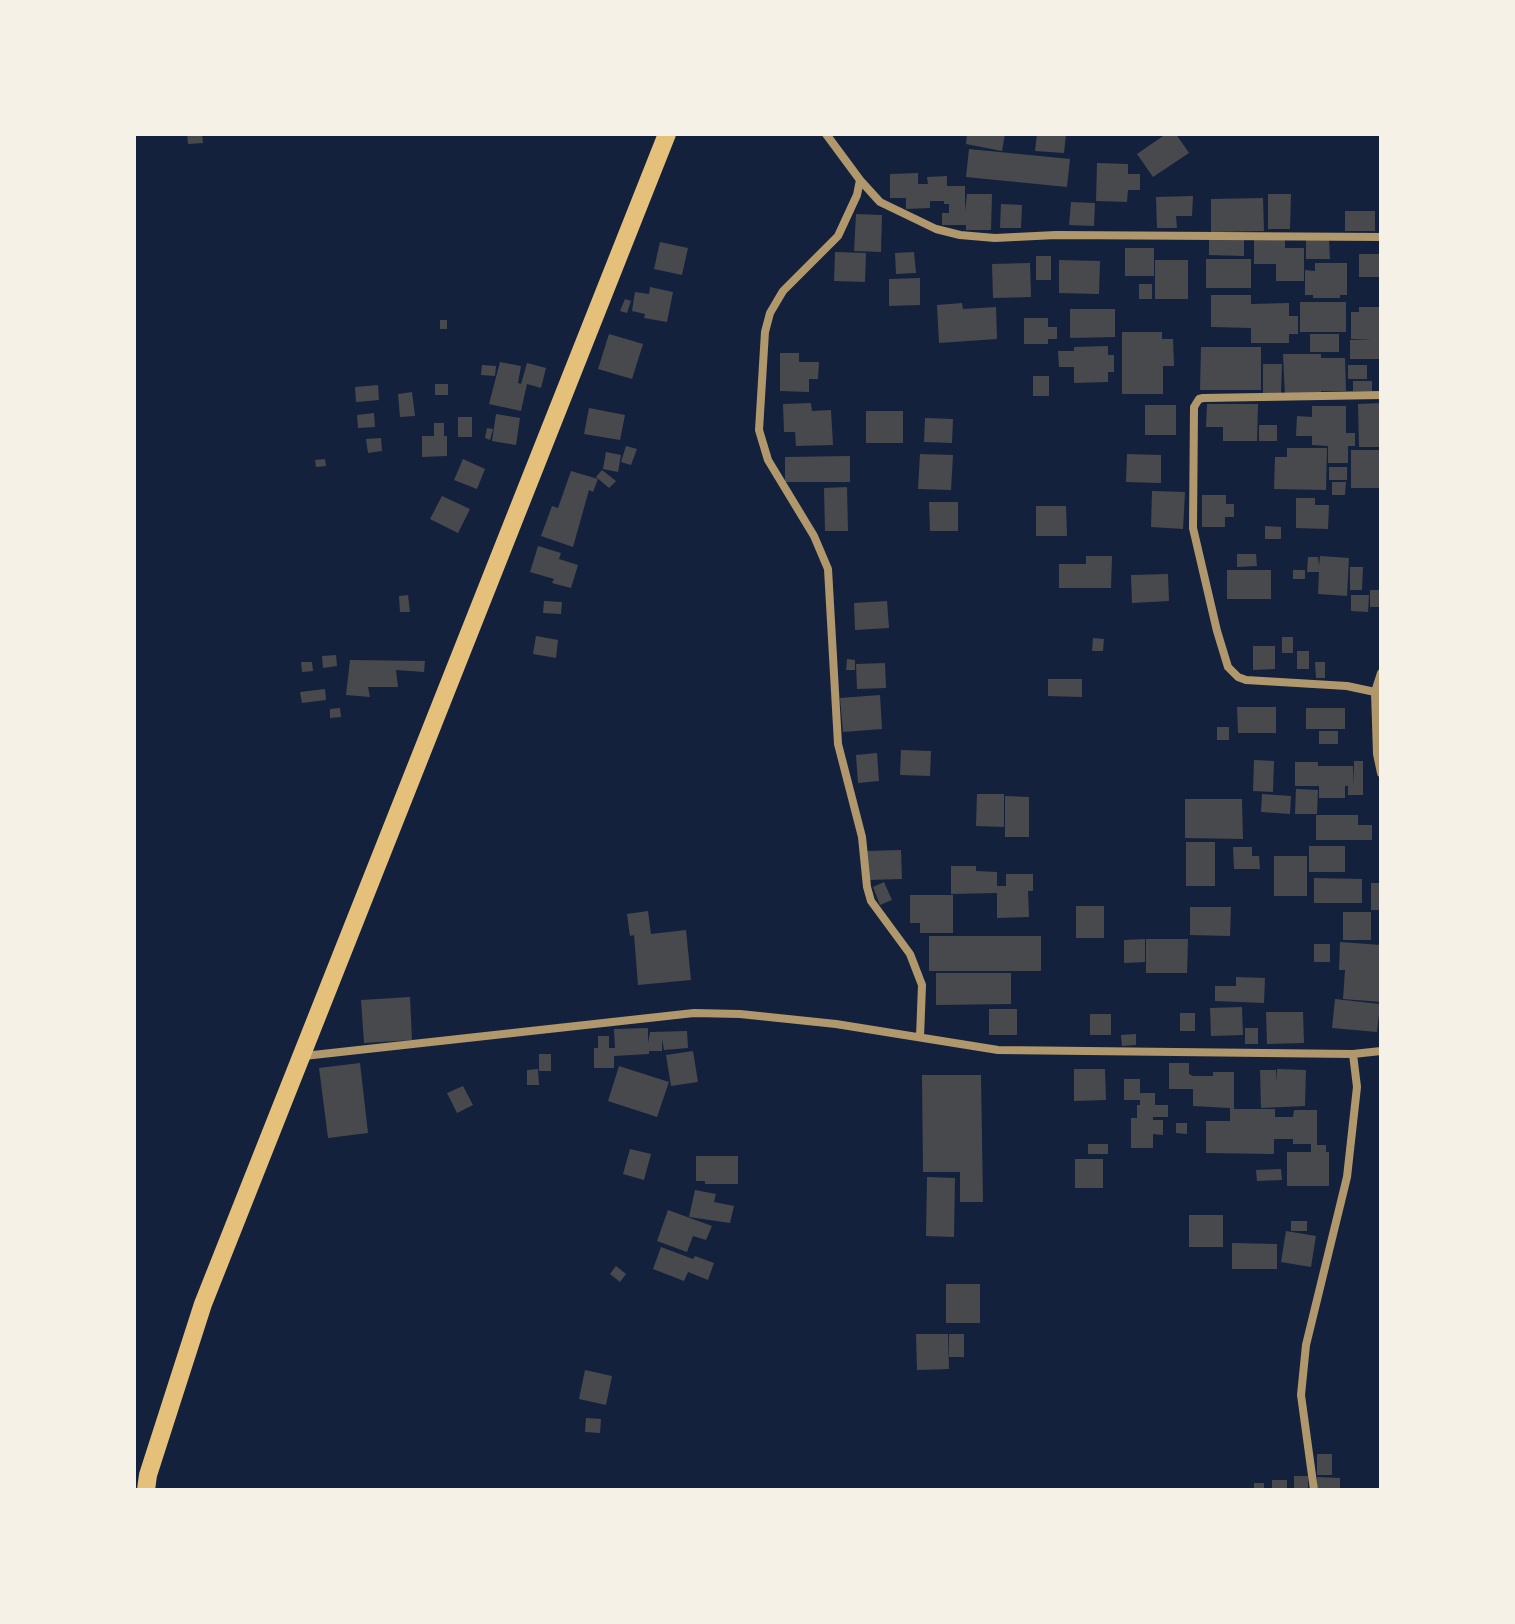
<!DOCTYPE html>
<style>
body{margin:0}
#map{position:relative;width:1515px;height:1624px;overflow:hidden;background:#14213d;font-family:Overpass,sans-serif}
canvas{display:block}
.frame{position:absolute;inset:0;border:136px solid #f6f1e7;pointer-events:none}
</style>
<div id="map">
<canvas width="1515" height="1624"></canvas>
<div class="frame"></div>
</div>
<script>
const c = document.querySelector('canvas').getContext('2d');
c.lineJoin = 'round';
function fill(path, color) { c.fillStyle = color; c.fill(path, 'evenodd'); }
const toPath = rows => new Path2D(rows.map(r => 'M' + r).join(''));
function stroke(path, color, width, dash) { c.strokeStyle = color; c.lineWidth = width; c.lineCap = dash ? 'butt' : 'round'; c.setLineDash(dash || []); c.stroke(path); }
const building = toPath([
 [187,134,202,134,203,143,188,144],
 [967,134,1005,134,1002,151,966,144],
 [1037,134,1066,134,1064,153,1035,151],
 [1166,134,1176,134,1189,153,1153,177,1137,154],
 [969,149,1070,159,1067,187,966,177],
 [1097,163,1128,164,1128,174,1140,174,1140,190,1128,190,1127,202,1096,201],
 [918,173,918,184,928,184,927,177,947,176,947,186,965,186,965,211,967,194,992,194,991,230,966,230,966,225,942,225,942,213,949,213,949,204,944,204,944,201,930,201,930,208,906,209,906,198,890,198,890,174],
 [1268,194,1291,194,1290,229,1268,229],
 [1193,196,1192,216,1176,216,1177,228,1157,228,1156,197],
 [1263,198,1264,231,1211,232,1211,199],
 [1071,202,1095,203,1094,226,1069,225],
 [1001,204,1022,205,1021,228,1000,228],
 [1345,211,1375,211,1375,231,1345,231],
 [856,214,882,215,881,252,854,251],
 [1209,237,1244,238,1244,256,1209,255],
 [1254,237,1285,237,1285,248,1304,248,1304,281,1276,281,1276,264,1254,264],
 [1306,239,1329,239,1330,259,1306,259],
 [660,242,688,248,682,275,654,269],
 [1125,248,1154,248,1154,276,1125,276],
 [835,252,866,253,865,282,834,281],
 [914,252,916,273,896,274,895,253],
 [1359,254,1381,254,1381,277,1359,277],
 [1036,256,1051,256,1051,280,1036,280],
 [1206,259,1251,259,1251,288,1206,288],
 [1059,260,1100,261,1099,294,1059,293],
 [1155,260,1188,260,1188,299,1155,299],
 [1030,263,1031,297,993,298,992,264],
 [1315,263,1347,263,1347,295,1340,295,1340,298,1313,298,1313,295,1305,295,1305,270,1315,271],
 [920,278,920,305,889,306,889,279],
 [1139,284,1152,284,1152,299,1139,299],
 [650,287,673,292,667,322,644,318,645,314,632,311,635,292,649,294],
 [1211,295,1251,295,1251,304,1289,303,1289,316,1298,316,1298,334,1289,334,1289,343,1251,343,1251,328,1211,327],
 [625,299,631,301,627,313,620,311],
 [1300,302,1346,302,1346,332,1300,332],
 [962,303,963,309,996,307,997,339,939,343,937,305],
 [1359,307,1381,307,1381,359,1350,359,1350,340,1372,340,1351,339,1351,312,1359,312],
 [1070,309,1115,309,1115,337,1070,338],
 [1024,318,1048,318,1048,327,1057,327,1057,339,1048,339,1048,344,1024,344],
 [440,320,447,320,447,329,440,329],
 [1122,332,1162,332,1162,339,1173,339,1174,366,1163,366,1163,394,1122,394],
 [609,334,643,344,632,379,598,369],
 [1310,334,1339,334,1339,352,1310,352],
 [1108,346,1108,355,1114,355,1114,372,1108,372,1108,382,1074,383,1074,367,1059,367,1058,351,1074,351,1074,347],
 [1201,347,1261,347,1261,390,1200,390],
 [780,353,799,353,799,362,819,362,818,379,809,379,809,392,780,391],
 [1283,354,1321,354,1321,358,1345,358,1346,391,1321,391,1321,395,1285,396],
 [500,362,521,366,518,383,521,384,527,363,546,368,541,388,527,384,521,411,489,404],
 [1263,364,1282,364,1281,393,1263,393],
 [482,365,496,366,495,376,481,375],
 [1348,365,1367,365,1367,379,1348,379],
 [1033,376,1049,376,1049,396,1033,396],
 [1353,381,1372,381,1372,391,1353,391],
 [435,384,448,384,448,395,435,395],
 [378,385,379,400,356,402,355,387],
 [412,392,415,416,400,417,398,394],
 [811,403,812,411,831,410,833,445,796,446,795,432,784,432,783,404],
 [1381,403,1381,447,1359,447,1358,404],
 [1207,404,1258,404,1257,441,1223,441,1223,427,1206,427],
 [1145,405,1176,405,1176,435,1145,435],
 [1312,406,1346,406,1346,433,1355,433,1355,446,1348,446,1348,463,1328,463,1328,446,1312,445,1312,436,1296,436,1297,416,1312,417],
 [589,408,625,415,620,440,584,434],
 [866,411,903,411,903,443,866,443],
 [374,413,375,427,358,428,357,415],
 [496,414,520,418,516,445,492,441],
 [458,417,472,417,472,437,458,437],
 [925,418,953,419,952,443,924,442],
 [434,423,444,423,444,436,447,436,447,456,422,457,422,436,434,436],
 [1259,425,1277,425,1277,441,1259,441],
 [487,428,493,429,490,440,485,438],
 [381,438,382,451,368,453,366,439],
 [626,446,637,449,631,465,621,462],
 [1287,448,1327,448,1326,490,1274,489,1275,457,1287,457],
 [1351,450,1381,450,1381,488,1351,488],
 [606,452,621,455,618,472,603,469],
 [920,454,953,455,951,490,918,489],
 [1127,454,1161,455,1161,483,1126,482],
 [850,456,850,482,785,482,785,457],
 [325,459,326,466,316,467,315,460],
 [463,459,485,469,477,489,454,480],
 [1329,467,1347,467,1347,480,1329,480],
 [602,470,616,481,609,488,596,477],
 [571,471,598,479,593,492,589,490,573,547,541,536,552,506,558,508],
 [1332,482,1346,482,1345,495,1332,495],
 [847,487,848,531,825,531,824,488],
 [1152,491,1185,492,1183,529,1151,527],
 [1202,495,1226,495,1226,504,1234,504,1234,517,1225,517,1225,527,1202,527],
 [442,496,470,509,458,533,430,519],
 [1296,498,1315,498,1315,505,1329,505,1328,529,1296,528],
 [929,502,958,502,958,531,930,531],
 [1036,506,1066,506,1067,536,1036,536],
 [1265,526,1281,527,1281,539,1265,539],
 [538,546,561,553,559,559,578,565,571,588,552,583,554,579,530,572],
 [1237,554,1256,554,1257,566,1237,567],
 [1086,556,1112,556,1111,588,1059,588,1059,564,1086,564],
 [1320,556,1349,558,1347,596,1318,594,1319,572,1307,572,1308,557,1318,557,1319,566],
 [1350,567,1363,567,1362,590,1350,590],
 [1227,570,1271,570,1271,599,1227,599],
 [1293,570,1305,570,1305,579,1293,579],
 [1168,574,1169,601,1132,603,1131,575],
 [1370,590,1381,590,1381,607,1370,607],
 [408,595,410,612,400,612,399,596],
 [1351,595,1369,595,1368,612,1351,611],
 [544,601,562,602,561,614,543,613],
 [887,601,889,628,855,630,854,603],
 [536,636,558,640,556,658,533,654],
 [1282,637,1293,637,1293,653,1282,653],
 [1093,638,1104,639,1103,651,1092,651],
 [1253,646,1275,646,1275,669,1253,670],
 [1297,651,1309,651,1309,669,1297,669],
 [336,655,337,666,323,668,322,656],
 [847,659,855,660,855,670,846,670],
 [350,660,425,661,424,672,396,670,398,687,368,687,370,697,346,695],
 [301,662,312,662,313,671,302,672],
 [1315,662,1325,662,1325,678,1316,678],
 [885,663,886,688,857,689,856,664],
 [1048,679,1082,679,1082,697,1048,696],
 [325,689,326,700,302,703,300,692],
 [880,695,882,729,843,732,840,698],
 [1237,707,1276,707,1276,733,1238,733],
 [340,708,341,717,330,718,330,709],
 [1306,708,1345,708,1345,729,1306,729],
 [1217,727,1229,727,1229,740,1217,740],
 [1319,731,1338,731,1338,744,1319,744],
 [901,750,931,751,930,776,900,775],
 [877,753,879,781,858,783,856,755],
 [1254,760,1274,761,1273,792,1253,791],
 [1354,761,1363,761,1363,795,1348,795,1348,786,1345,786,1345,798,1319,798,1319,786,1295,786,1295,762,1318,762,1318,766,1353,766,1354,787],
 [1296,789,1318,790,1317,814,1295,814],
 [977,794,1004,794,1004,827,976,826],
 [1262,794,1291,796,1290,814,1261,812],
 [1005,796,1029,797,1029,837,1005,837],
 [1185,799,1242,799,1243,839,1185,838],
 [1316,815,1358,815,1358,825,1372,825,1372,840,1316,840],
 [1186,842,1215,842,1215,886,1186,886],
 [1309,846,1345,846,1345,872,1309,872],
 [1233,847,1252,847,1252,856,1259,856,1260,869,1234,869],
 [901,850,902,879,868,880,867,851],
 [1274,856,1307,856,1307,896,1274,896],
 [951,866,976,866,976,871,997,872,997,886,1006,886,1006,874,1033,874,1033,891,1028,891,1029,917,997,918,997,893,951,894],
 [1314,878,1362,879,1362,903,1314,903],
 [884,882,892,900,880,905,873,887],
 [1371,883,1381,883,1381,910,1371,910],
 [910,895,953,895,953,933,920,933,920,923,910,923],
 [1076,906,1104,906,1104,938,1076,938],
 [1190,907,1231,907,1230,936,1190,935],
 [648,911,651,934,686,930,691,980,638,985,634,935,630,936,627,914],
 [1343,912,1371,912,1371,940,1343,940],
 [929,936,1041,936,1041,971,929,971],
 [1145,939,1145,962,1124,963,1124,940],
 [1146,939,1188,939,1187,973,1146,973],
 [1340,942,1381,945,1381,1002,1343,999,1345,970,1339,970],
 [1314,944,1330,944,1330,962,1314,962],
 [936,973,1011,973,1011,1004,936,1005],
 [1236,977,1265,978,1264,1003,1215,1001,1215,986,1236,986],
 [410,997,412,1040,364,1043,361,1000],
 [1335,999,1380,1004,1377,1032,1332,1028],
 [1242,1007,1243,1035,1211,1036,1210,1008],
 [989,1009,1017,1009,1017,1035,989,1035],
 [1266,1012,1303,1012,1304,1043,1267,1044],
 [1180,1013,1195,1013,1195,1031,1180,1031],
 [1090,1014,1111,1014,1111,1035,1090,1035],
 [648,1028,648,1043,650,1032,687,1031,688,1048,664,1050,662,1039,662,1051,649,1051,649,1054,614,1056,614,1068,594,1068,594,1048,598,1048,598,1036,609,1036,609,1048,615,1048,614,1029],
 [1245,1028,1258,1028,1258,1044,1245,1044],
 [1136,1034,1136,1045,1122,1046,1121,1035],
 [693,1051,698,1082,671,1086,666,1055],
 [539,1054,551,1054,551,1071,539,1071],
 [360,1063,368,1133,328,1138,319,1068],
 [1169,1063,1189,1063,1189,1074,1193,1076,1213,1076,1213,1072,1234,1072,1234,1109,1275,1109,1275,1117,1293,1117,1294,1110,1317,1110,1317,1145,1326,1145,1326,1152,1329,1152,1329,1186,1287,1186,1287,1152,1311,1152,1311,1144,1293,1144,1293,1139,1274,1139,1274,1154,1206,1153,1206,1121,1230,1121,1230,1108,1193,1106,1193,1089,1169,1089],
 [619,1066,669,1082,657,1117,608,1101],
 [538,1069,539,1085,527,1085,527,1070],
 [1074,1069,1105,1069,1106,1100,1074,1101],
 [1277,1069,1306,1070,1305,1106,1261,1108,1260,1070,1276,1070,1277,1082],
 [922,1075,981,1075,983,1202,960,1202,960,1172,923,1172],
 [1124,1079,1140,1079,1140,1093,1155,1093,1155,1105,1168,1105,1168,1117,1153,1117,1153,1120,1163,1120,1163,1135,1153,1134,1153,1148,1131,1148,1131,1118,1137,1118,1137,1105,1140,1105,1140,1100,1124,1100],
 [463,1086,473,1105,457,1113,447,1093],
 [1176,1123,1187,1123,1187,1134,1176,1133],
 [1088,1144,1108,1144,1108,1154,1088,1154],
 [630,1149,651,1154,644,1180,623,1174],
 [696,1156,738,1156,738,1184,705,1184,705,1181,696,1181],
 [1075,1159,1103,1159,1103,1188,1075,1188],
 [1281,1169,1282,1180,1257,1181,1256,1170],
 [927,1177,955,1178,954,1237,926,1236],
 [695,1190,716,1194,714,1202,734,1206,730,1223,689,1217],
 [668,1210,712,1226,706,1240,693,1236,687,1252,657,1241],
 [1189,1215,1223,1215,1223,1247,1189,1247],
 [1291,1221,1307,1221,1307,1231,1291,1231],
 [1286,1231,1316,1236,1311,1267,1281,1262],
 [1232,1243,1277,1244,1277,1269,1232,1269],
 [661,1247,693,1259,695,1256,714,1263,708,1280,688,1272,684,1281,653,1269],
 [616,1266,626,1274,620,1282,610,1274],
 [946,1284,980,1284,980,1323,946,1323],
 [916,1334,948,1334,949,1369,917,1370],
 [949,1334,964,1334,964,1357,949,1357],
 [585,1370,612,1376,606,1405,579,1399],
 [586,1418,601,1419,600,1433,585,1432],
 [1317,1454,1332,1454,1332,1475,1317,1475],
 [1294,1476,1308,1476,1308,1490,1294,1490],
 [1317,1477,1340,1478,1340,1490,1316,1490],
 [1272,1480,1287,1480,1287,1490,1272,1490],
 [1254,1483,1264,1483,1264,1490,1254,1490]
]);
const minor = toPath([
 [826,134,860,180,857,195,838,236,783,291,770,313,765,332,759,430,768,460,814,536,828,569,838,744,862,837,867,887,871,901,910,954,922,985,920,1037],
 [860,180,880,202,936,229,960,235,995,238,1056,235,1381,237],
 [1381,673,1375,692,1377,754,1381,773],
 [1375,692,1347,686,1246,680,1238,677,1228,667,1217,631,1193,528,1194,407,1199,399,1203,398,1381,395],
 [304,1056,694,1013,740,1014,836,1024,998,1050,1353,1054,1381,1051],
 [1314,1490,1301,1395,1306,1345,1347,1177,1357,1087,1353,1054]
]);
const trunk = toPath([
 [146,1490,148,1475,203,1304,667,134]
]);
fill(building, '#48494c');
stroke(minor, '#b1986c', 8);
stroke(trunk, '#e5c07b', 18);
</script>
